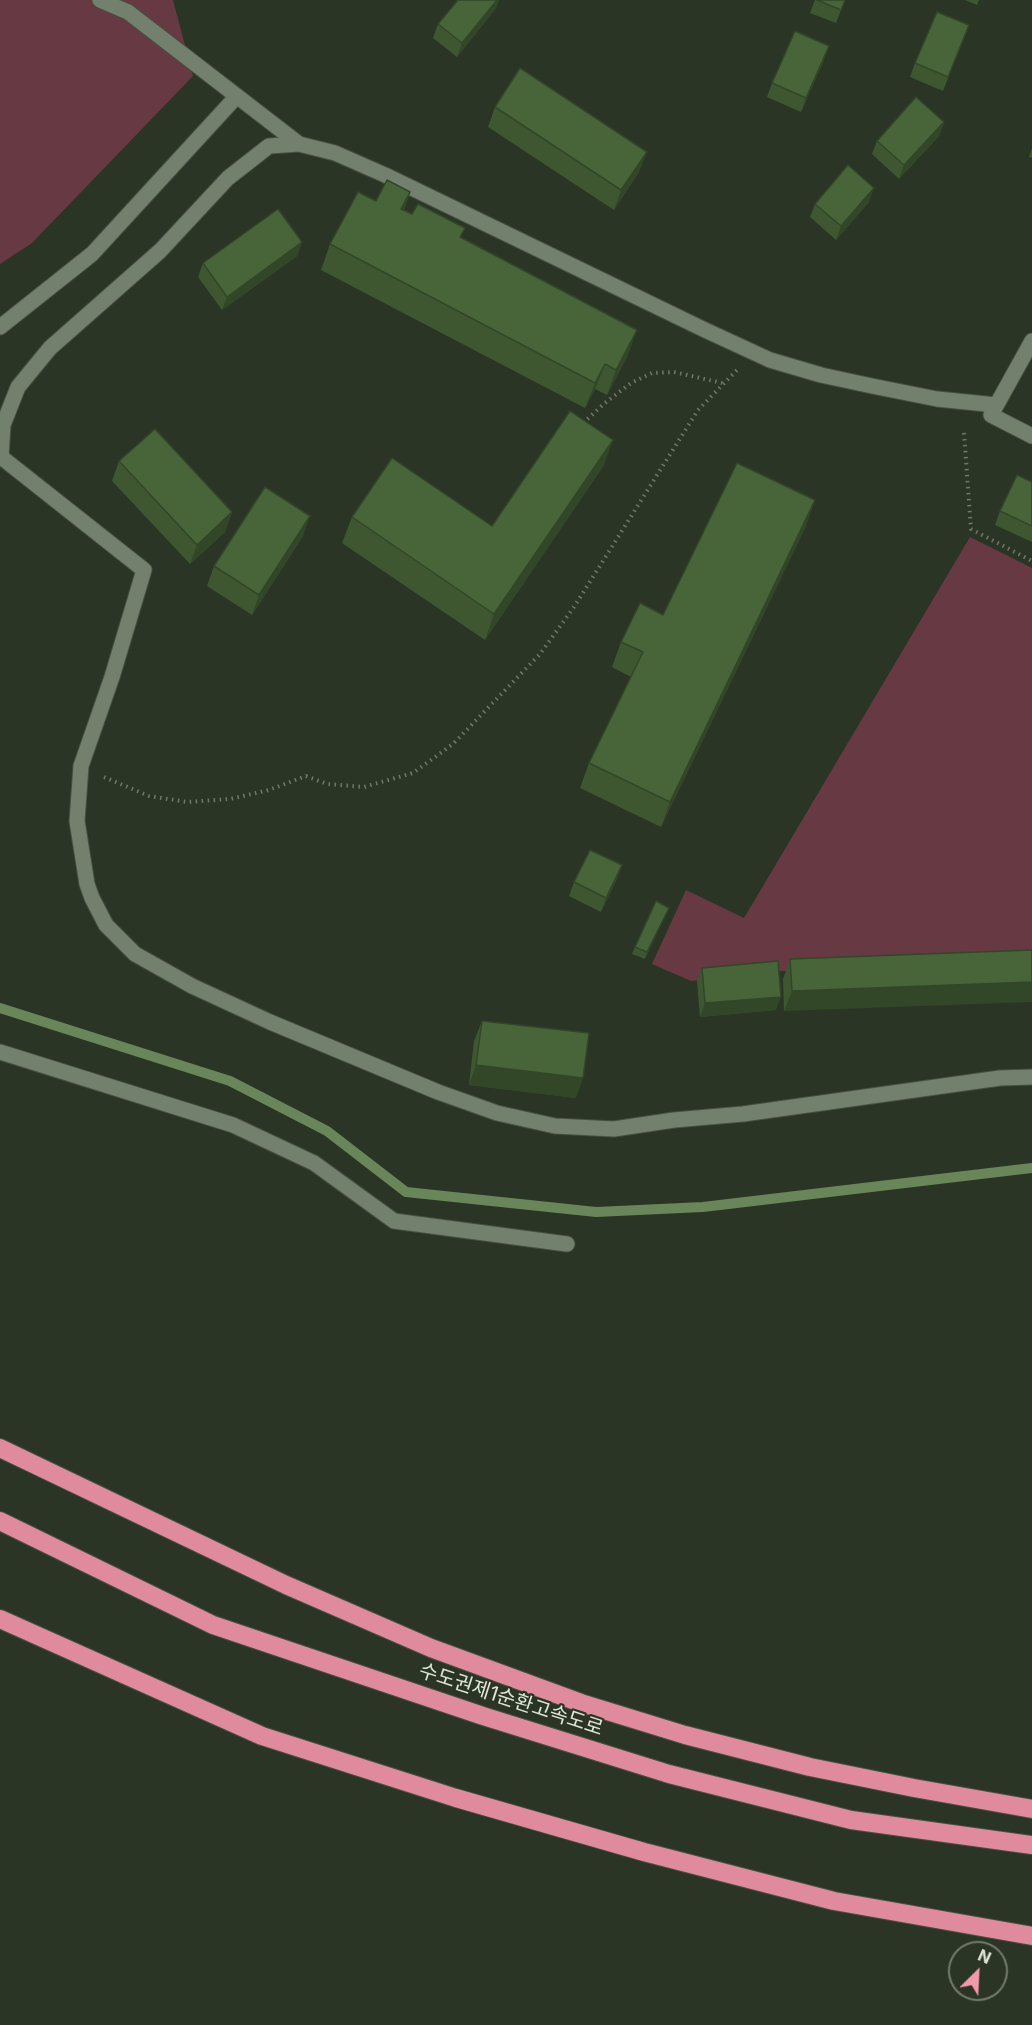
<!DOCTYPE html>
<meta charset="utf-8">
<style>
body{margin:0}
#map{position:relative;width:1032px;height:2025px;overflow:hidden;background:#2b3525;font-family:Inter,sans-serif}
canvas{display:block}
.north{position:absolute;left:948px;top:1941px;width:60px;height:60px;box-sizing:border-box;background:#2b3525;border:2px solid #737b6d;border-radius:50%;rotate:24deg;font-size:16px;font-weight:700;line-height:24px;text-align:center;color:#dee5da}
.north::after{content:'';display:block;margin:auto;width:21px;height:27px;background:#f29aad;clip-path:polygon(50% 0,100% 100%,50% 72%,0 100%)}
</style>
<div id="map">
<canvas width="1032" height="2025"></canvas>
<div class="north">N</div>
</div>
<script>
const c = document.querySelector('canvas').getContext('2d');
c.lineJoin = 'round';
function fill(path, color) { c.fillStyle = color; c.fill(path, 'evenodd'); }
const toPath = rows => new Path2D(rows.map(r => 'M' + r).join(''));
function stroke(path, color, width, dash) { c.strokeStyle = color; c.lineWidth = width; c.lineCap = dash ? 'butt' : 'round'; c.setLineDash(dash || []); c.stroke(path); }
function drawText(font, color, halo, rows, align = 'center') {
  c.font = font + ' Inter,"Noto Sans KR",sans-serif'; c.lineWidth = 4.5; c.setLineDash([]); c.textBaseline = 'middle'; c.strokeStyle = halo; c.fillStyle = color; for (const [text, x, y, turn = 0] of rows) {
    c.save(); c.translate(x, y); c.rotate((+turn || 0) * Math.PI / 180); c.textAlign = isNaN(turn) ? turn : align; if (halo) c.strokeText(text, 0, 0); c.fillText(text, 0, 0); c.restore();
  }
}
const green = toPath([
 [0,0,173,0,193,76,32,243,0,264],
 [970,537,1032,568,1032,966,782,971,691,981,652,964,686,890,744,918]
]);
const stream = toPath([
 [0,1008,230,1081,327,1131,406,1192,596,1212,703,1207,1032,1168]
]);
const path = toPath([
 [583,423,605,403,631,383,652,373,674,372,722,383],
 [964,433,971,529,1032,561],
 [104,777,149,796,187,802,230,799,269,790,306,776,327,784,364,787,413,773,453,744,540,654,574,607,698,410,737,370]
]);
const minor = toPath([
 [100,0,128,12,299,144],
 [0,327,92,254,237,96],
 [1032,341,991,415,1032,436],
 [996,405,937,399,872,386,821,375,770,360,705,330,385,175,335,153,299,144,269,146,228,178,160,251,50,348,18,387,3,425,1,457,144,570,112,677,81,766,77,821,87,884,92,898,106,925,135,954,192,986,270,1022,438,1092,497,1113,555,1126,614,1129,674,1120,743,1114,1000,1078,1032,1077],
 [0,1052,233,1125,314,1163,394,1221,567,1244]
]);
const highway = toPath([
 [0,1448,286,1585,431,1648,581,1703,685,1735,810,1767,914,1788,1032,1809],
 [0,1521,213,1625,483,1716,669,1774,851,1820,1032,1845],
 [0,1619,262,1736,456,1798,644,1852,834,1901,1032,1936]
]);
const wall = toPath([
 [458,0,499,0,496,8,457,57,433,38,438,24],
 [815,0,845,0,836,23,810,13],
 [965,0,979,0,977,5],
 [969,25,943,91,910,77,915,63],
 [824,60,801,112,767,97,772,83],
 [495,107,639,172,614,210,488,127],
 [944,122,939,136,899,179,872,154,877,141],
 [1032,148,1032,158,1029,157],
 [410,192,404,210,461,238,628,355,607,395,595,389,585,408,321,270,330,244,376,201],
 [869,202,836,240,810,217,815,204],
 [302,242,297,256,222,310,198,277,203,263],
 [119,461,232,512,225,532,190,564,112,481],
 [604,465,485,640,342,543,352,517,492,526],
 [1032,482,1032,542,995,525,1000,511],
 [806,526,661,827,580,788,589,763,631,677,612,667,621,642],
 [303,536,252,615,207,586,214,566],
 [622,865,617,879,601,912,569,896,574,882],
 [669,908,645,959,632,954,635,947],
 [1032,950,784,1011,783,979,790,959],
 [702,968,776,1010,700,1017,697,981],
 [482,1021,576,1098,469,1085,474,1041]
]);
const shadedWall = toPath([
 [497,0,499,0,496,8,457,57,462,43],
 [829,46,824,60,801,112,806,98],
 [944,122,939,136,899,179,904,165],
 [647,152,639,172,614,210,621,190],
 [874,188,869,202,836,240,841,226],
 [410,192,401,218,401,209],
 [302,242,297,256,222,310,227,297],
 [637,330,628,355,607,395,616,370],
 [605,364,595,389,585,408,595,383],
 [613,440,604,465,485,640,494,614],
 [815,500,806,526,661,827,670,802],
 [232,512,225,532,190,564,197,545],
 [310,516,303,536,252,615,259,595],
 [622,865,617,879,601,912,606,898],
 [669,908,666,915,645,959,647,952],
 [1032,982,1032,1002,784,1011,792,991],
 [781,997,776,1010,700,1017,705,1003],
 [476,1065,583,1078,576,1098,469,1085]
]);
const building = toPath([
 [458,0,497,0,462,43,438,24,458,0],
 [817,0,845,0,841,10,817,0],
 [937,12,969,25,948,77,915,63,937,12],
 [795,31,829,46,806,98,772,83,795,31],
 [520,68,647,152,621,190,495,107,520,68],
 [916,97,944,122,904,165,877,141,916,97],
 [848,165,874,188,841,226,815,204,848,165],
 [387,180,410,192,401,209,412,214,418,204,465,228,460,237,637,330,616,370,605,364,595,383,330,244,358,192,376,201,387,180],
 [278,209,302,242,227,297,203,263,278,209],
 [570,411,613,440,494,614,352,517,392,458,492,526,570,411],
 [155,429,232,512,197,545,119,461,155,429],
 [737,463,815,500,670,802,589,763,643,652,621,642,640,603,663,615,737,463],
 [1017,475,1032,482,1032,526,1000,511,1017,475],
 [265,487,310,516,259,595,214,566,265,487],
 [590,850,622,865,606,898,574,882,590,850],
 [656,901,669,908,647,952,635,947,656,901],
 [1032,950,1032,982,792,991,790,959,1032,950],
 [778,961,781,997,705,1003,702,968,778,961],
 [482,1021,589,1033,583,1078,476,1065,482,1021]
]);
const streetNames = [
 ["수도권제1순환고속도로",511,1700,18]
];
fill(green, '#663943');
stroke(stream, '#688659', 10);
stroke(minor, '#485143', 17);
stroke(highway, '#485143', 20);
stroke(path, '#6f786a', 4, [1.5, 4.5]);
stroke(minor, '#74806e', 15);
stroke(highway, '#e08a9d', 18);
fill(wall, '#3e5731');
fill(shadedWall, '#324728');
fill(building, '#486539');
stroke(building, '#324728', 1.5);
drawText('20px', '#dee5da', '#2b3525', streetNames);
</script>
